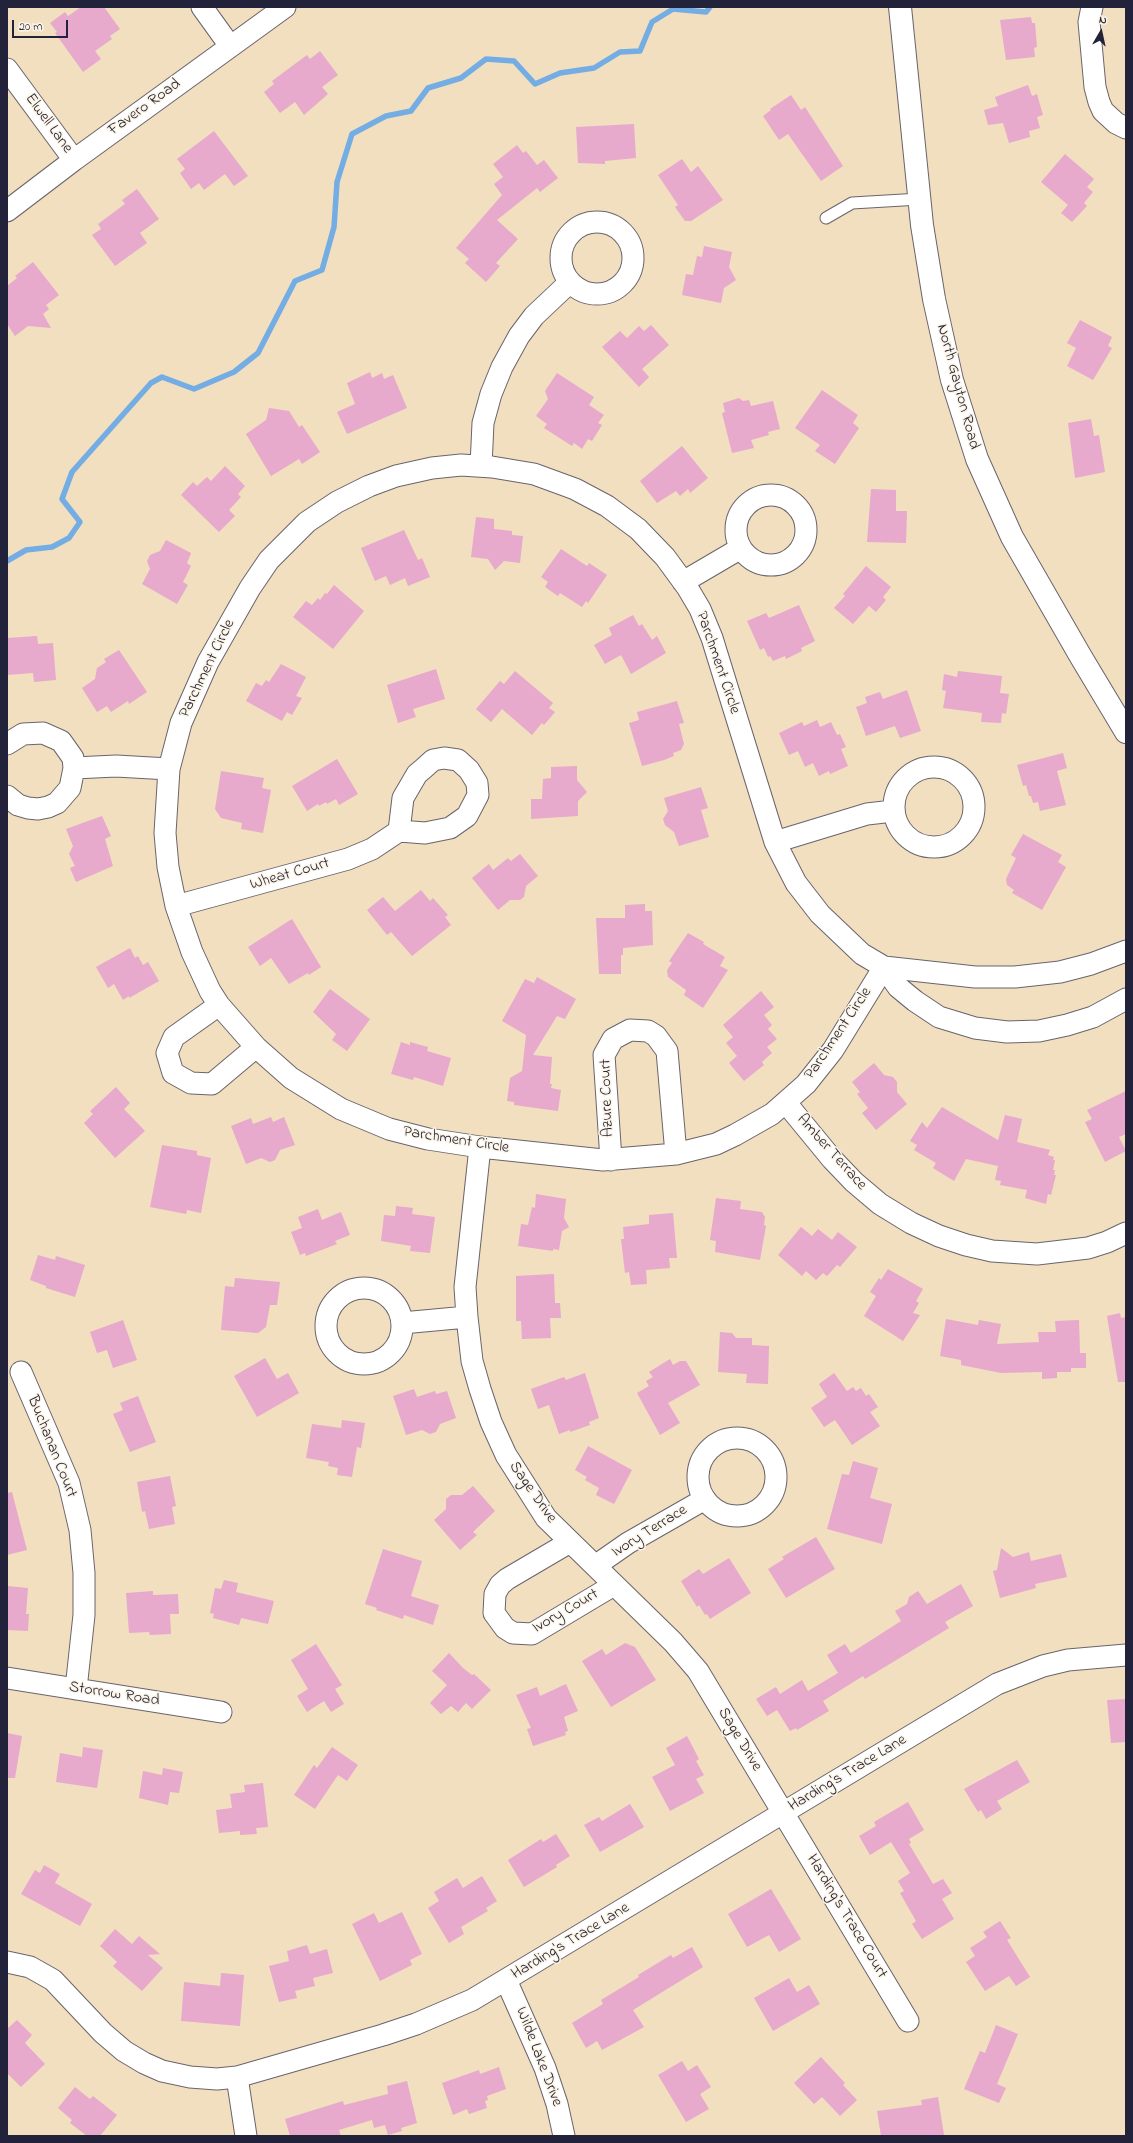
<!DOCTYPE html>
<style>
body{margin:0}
#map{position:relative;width:1133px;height:2143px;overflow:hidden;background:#f1dfc0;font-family:"Indie Flower",sans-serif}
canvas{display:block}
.frame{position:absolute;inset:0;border:8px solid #22223b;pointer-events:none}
.north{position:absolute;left:1081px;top:12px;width:40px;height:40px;-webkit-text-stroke:3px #fcf5e5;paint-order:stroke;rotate:9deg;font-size:11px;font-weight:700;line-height:16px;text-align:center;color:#22223b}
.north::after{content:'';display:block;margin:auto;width:14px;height:18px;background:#22223b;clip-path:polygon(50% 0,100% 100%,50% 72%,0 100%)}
.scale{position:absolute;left:12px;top:20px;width:56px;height:18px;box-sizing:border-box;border:2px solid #22223b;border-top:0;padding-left:5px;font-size:12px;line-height:14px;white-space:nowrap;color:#22223b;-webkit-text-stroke:3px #fcf5e5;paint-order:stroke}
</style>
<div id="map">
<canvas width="1133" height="2143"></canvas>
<div class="frame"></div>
<div class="north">N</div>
<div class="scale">20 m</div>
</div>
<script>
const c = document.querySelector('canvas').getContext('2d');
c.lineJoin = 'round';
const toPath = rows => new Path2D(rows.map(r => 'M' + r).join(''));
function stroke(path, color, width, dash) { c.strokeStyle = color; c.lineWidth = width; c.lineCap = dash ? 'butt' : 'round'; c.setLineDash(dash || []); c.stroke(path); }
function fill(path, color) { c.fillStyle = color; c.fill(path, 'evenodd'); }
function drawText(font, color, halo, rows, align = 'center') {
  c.font = font + ' "Indie Flower",sans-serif'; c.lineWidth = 3; c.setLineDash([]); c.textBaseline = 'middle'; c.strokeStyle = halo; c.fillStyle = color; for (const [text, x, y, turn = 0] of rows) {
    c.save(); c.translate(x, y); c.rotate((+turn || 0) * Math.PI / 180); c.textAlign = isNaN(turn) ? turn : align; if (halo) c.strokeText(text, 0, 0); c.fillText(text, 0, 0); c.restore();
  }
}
const stream = toPath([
 [7,561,26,550,52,547,69,538,80,522,62,499,72,472,151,383,162,377,194,389,234,372,258,353,295,281,322,270,334,227,337,182,352,134,386,116,411,111,428,88,461,78,486,59,514,61,535,84,560,73,594,68,620,52,640,51,652,22,673,9,706,12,710,7]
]);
const building = toPath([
 [81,7,104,7,120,29,110,36,112,39,95,51,101,59,83,72,55,33,57,32,50,23,65,12,68,16],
 [1031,17,1032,23,1035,23,1037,47,1034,48,1035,57,1006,60,1000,20],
 [320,51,338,75,322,87,328,94,304,115,295,102,280,113,264,92,274,84,272,81,307,55,310,59],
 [1028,85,1032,96,1037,94,1043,115,1037,117,1040,128,1029,131,1030,137,1009,143,1003,123,988,125,984,110,998,106,995,97],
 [791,95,801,110,805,107,843,166,821,181,788,134,779,140,763,116,771,110,770,109],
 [634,124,636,158,605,161,605,164,578,163,576,127],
 [214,131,248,176,234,186,225,174,204,190,199,183,191,189,180,173,185,169,177,159],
 [517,145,523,153,526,151,537,165,544,160,558,178,540,192,537,188,497,220,518,239,496,263,500,266,486,282,465,263,469,259,456,248,502,195,494,184,503,177,493,164],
 [1065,154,1094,179,1087,187,1093,192,1084,203,1087,206,1072,222,1061,213,1068,205,1041,182],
 [682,159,691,172,698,166,723,200,691,221,685,221,675,207,678,205,658,175],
 [137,189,159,219,140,233,147,243,115,266,92,235,101,229,98,224,125,204,122,200],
 [704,246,732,252,729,267,736,280,724,288,721,303,682,295,686,274,693,275,697,256,702,257],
 [33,262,59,295,46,305,49,309,43,314,51,328,28,326,15,336,7,324,7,286,17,278,15,276],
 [1080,320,1112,337,1108,346,1112,348,1093,380,1067,366,1076,348,1067,343],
 [651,325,669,345,642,369,649,377,639,387,602,347,620,331,627,338,639,326,644,331],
 [370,372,372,378,382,373,384,379,393,375,407,408,347,434,337,412,355,404,347,383],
 [557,373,594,397,589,405,604,415,598,423,602,425,592,441,588,439,582,449,574,443,572,446,544,428,547,424,536,416,548,399,545,391],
 [822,390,858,415,853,423,859,428,835,464,815,451,820,445,795,428],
 [739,398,743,401,749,400,751,406,773,401,780,429,768,432,769,435,751,440,754,448,732,453,722,413,725,412,723,403],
 [269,408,289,411,299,427,302,425,320,452,302,464,299,459,271,476,246,434,266,420],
 [1091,419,1094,436,1099,435,1105,472,1075,478,1068,423],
 [682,446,708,478,690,493,688,489,680,496,676,491,657,503,640,481],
 [225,466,245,486,238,494,241,497,229,510,235,516,219,532,181,495,193,482,197,486,207,477,211,481],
 [871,489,896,490,896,511,907,511,906,543,867,542],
 [476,517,494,519,494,529,512,531,512,535,523,536,520,563,504,561,495,570,488,559,471,557],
 [404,530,418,560,422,558,430,577,408,586,405,578,390,585,386,576,375,581,361,548],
 [166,540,191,553,187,563,191,566,183,582,188,585,177,604,142,584,150,569,147,561,150,555,160,551],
 [561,549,587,566,589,563,607,575,588,603,586,601,582,607,560,593,558,596,545,587,548,582,541,577],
 [866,566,891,587,883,597,886,600,876,612,869,606,853,624,834,608,845,596,843,594],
 [334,585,364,611,333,649,293,617,306,601,312,605,318,598,320,600,325,593,327,594],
 [799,605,815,641,801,648,802,651,786,659,785,656,773,661,770,656,768,657,764,648,760,650,747,621,766,613,769,618],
 [633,615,639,626,642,624,652,640,657,636,666,653,631,674,621,655,605,664,594,645,612,635,609,628],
 [37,636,38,644,53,643,56,680,34,682,33,673,7,675,7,638],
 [119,650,147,692,129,704,128,701,111,712,107,706,97,712,82,688,95,679,97,668,106,662,104,659],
 [281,664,306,677,296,696,302,698,292,715,287,712,282,721,246,701,256,683,262,686,266,680,269,682],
 [436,669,445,699,413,709,416,717,398,723,387,685],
 [515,671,553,703,549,708,555,712,544,725,542,723,532,735,502,709,491,722,476,709,500,681,504,684],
 [958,671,1002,676,1000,693,1009,694,1006,714,1002,713,1001,723,981,722,982,713,943,708,946,691,942,690,944,674,957,677],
 [907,690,921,731,900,738,895,726,866,736,856,707,867,703,865,697,880,692,883,699],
 [677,701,684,723,679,724,684,744,681,750,673,753,674,756,664,760,642,766,629,723,639,720,637,712],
 [817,720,820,727,831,722,837,735,840,734,846,747,841,749,848,766,830,774,829,771,819,776,813,763,805,767,798,751,789,755,779,733,802,722,804,726],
 [1063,753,1067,768,1057,771,1066,805,1040,811,1038,802,1033,803,1031,796,1029,796,1026,785,1023,786,1017,765],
 [337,759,358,794,339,805,336,799,327,804,326,802,319,806,318,804,307,811,292,786],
 [577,766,577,780,587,792,578,801,578,816,531,819,531,799,542,799,543,779,551,778,551,767],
 [221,771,264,778,262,788,271,790,263,833,241,829,242,823,221,818,215,809],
 [701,787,708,808,701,810,709,837,679,846,674,832,665,825,663,819,668,811,664,798],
 [102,816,111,836,105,839,113,866,76,882,70,868,75,866,69,854,73,846,66,829],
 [1023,834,1062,855,1058,862,1066,867,1042,910,1012,893,1014,890,1007,885,1006,879,1016,858,1011,855],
 [520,854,538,876,526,886,524,897,520,900,510,900,498,910,472,878,489,864,493,870,508,858,511,861],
 [421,890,430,901,433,898,448,915,445,917,451,925,412,956,391,932,387,935,367,910,383,897,395,911],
 [645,904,645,911,652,911,653,945,623,948,623,955,621,955,621,974,599,974,596,918,625,918,625,905],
 [292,919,321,967,309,975,308,973,289,984,271,958,260,966,248,947],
 [688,933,704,942,703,944,725,957,720,966,728,970,703,1008,684,995,686,990,668,977,667,970,672,963,669,961],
 [130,948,135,958,138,956,143,965,148,962,159,981,129,998,129,996,123,1000,114,984,108,988,96,967],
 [537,977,576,999,565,1019,557,1016,533,1055,552,1057,550,1084,552,1084,551,1088,561,1090,558,1111,514,1105,514,1102,507,1101,510,1078,522,1071,526,1035,502,1021,525,979,534,983],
 [330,989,370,1019,347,1051,332,1040,336,1034,313,1012],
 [761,991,774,1007,764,1015,772,1025,768,1029,777,1039,767,1047,772,1053,762,1062,764,1065,744,1081,729,1063,737,1056,726,1043,733,1037,723,1025],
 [401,1042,410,1045,410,1042,428,1047,427,1051,451,1058,443,1086,414,1077,413,1080,391,1074],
 [874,1063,884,1075,893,1077,897,1082,897,1092,907,1104,876,1130,862,1113,868,1108,857,1094,860,1092,852,1082],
 [116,1087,130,1103,124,1109,145,1131,115,1158,84,1123,93,1114,90,1111],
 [1126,1091,1126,1134,1119,1137,1126,1151,1105,1162,1085,1122,1092,1119,1087,1110],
 [942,1107,998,1140,1005,1115,1022,1119,1017,1142,1050,1150,1048,1155,1054,1157,1053,1160,1055,1160,1053,1170,1055,1170,1054,1175,1056,1175,1051,1195,1048,1194,1046,1204,1025,1198,1027,1190,1000,1185,1001,1181,995,1180,998,1166,966,1159,954,1181,933,1168,936,1163,914,1150,917,1145,910,1141,922,1122,927,1128],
 [271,1117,273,1122,284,1117,295,1145,280,1150,275,1160,270,1162,261,1158,246,1164,231,1126,251,1118,253,1124],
 [162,1145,197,1151,197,1155,211,1158,201,1213,187,1210,186,1214,150,1207],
 [536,1194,566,1199,564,1218,569,1227,562,1231,559,1250,553,1249,553,1251,518,1246,521,1224,528,1225,532,1207,535,1208],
 [716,1198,741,1201,740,1209,762,1212,765,1217,764,1225,766,1226,760,1260,715,1252,716,1241,710,1240],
 [396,1206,413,1208,412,1214,435,1217,430,1253,410,1251,411,1246,381,1241,384,1215,395,1216],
 [318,1209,322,1220,341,1212,350,1235,335,1241,337,1244,306,1256,305,1253,300,1255,291,1232,302,1228,298,1217],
 [673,1213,677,1258,669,1258,670,1268,646,1270,647,1284,631,1285,629,1272,625,1273,621,1239,624,1239,623,1227,649,1224,649,1215],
 [801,1227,812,1236,818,1229,832,1240,838,1232,857,1247,840,1267,837,1265,827,1276,823,1273,816,1280,806,1271,802,1276,778,1255],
 [38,1255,55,1260,56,1256,85,1265,75,1297,46,1288,46,1286,30,1280],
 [888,1269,923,1289,916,1301,919,1303,913,1313,920,1315,903,1341,864,1316,876,1296,870,1292,879,1278,881,1280],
 [554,1274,555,1303,560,1303,561,1318,550,1318,551,1338,522,1339,521,1321,516,1321,516,1276],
 [235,1278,280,1282,277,1305,270,1305,266,1327,258,1333,221,1330,225,1286,234,1287],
 [1120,1313,1121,1318,1126,1317,1126,1382,1118,1382,1107,1316],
 [946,1319,978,1325,979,1320,1001,1324,997,1344,1039,1342,1038,1332,1056,1332,1055,1321,1079,1320,1080,1353,1086,1353,1086,1368,1071,1368,1071,1372,1057,1372,1057,1378,1042,1379,1042,1372,1001,1373,961,1365,961,1360,940,1356],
 [123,1320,137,1360,113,1368,107,1350,97,1353,90,1332],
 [720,1332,732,1333,736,1338,752,1338,752,1345,769,1346,768,1384,746,1383,747,1374,718,1372],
 [265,1358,277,1379,288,1373,299,1393,257,1417,234,1376],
 [670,1359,673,1365,680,1361,686,1361,700,1385,668,1403,680,1423,660,1435,637,1393,649,1386,646,1381,653,1377,649,1372],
 [585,1373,599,1418,589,1422,590,1425,570,1432,570,1430,559,1434,549,1405,538,1409,531,1389,564,1377,566,1380],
 [834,1373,847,1391,853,1387,856,1391,861,1388,866,1396,869,1394,878,1407,870,1412,880,1426,852,1445,835,1420,824,1427,811,1408,827,1397,819,1384],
 [414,1389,417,1397,435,1391,436,1394,447,1391,456,1418,440,1424,436,1432,430,1434,422,1430,406,1435,393,1396],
 [138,1396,156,1442,130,1452,113,1414,123,1410,120,1403],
 [342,1420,365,1423,361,1448,357,1447,352,1477,337,1475,338,1468,328,1466,329,1462,306,1458,312,1424,341,1428],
 [588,1446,632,1470,614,1504,596,1495,599,1488,585,1480,587,1477,575,1470],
 [853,1461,878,1468,870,1498,892,1504,882,1544,827,1529,842,1474,849,1475],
 [170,1476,176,1506,172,1507,175,1524,149,1529,145,1511,142,1512,137,1482],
 [473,1486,495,1511,473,1532,477,1535,460,1550,434,1520,446,1509,446,1499,451,1495,462,1495],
 [12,1492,27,1550,7,1555,7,1493],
 [816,1537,835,1569,786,1598,768,1569,784,1559,782,1557],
 [1001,1548,1013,1557,1029,1552,1031,1561,1061,1554,1067,1577,1035,1584,1036,1588,1000,1598,993,1571,997,1570],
 [383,1549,422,1561,411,1596,439,1605,433,1625,404,1615,403,1619,376,1610,377,1608,365,1604],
 [729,1558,751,1593,710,1619,707,1614,705,1615,699,1605,697,1607,681,1581,699,1569,703,1574],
 [224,1580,238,1583,236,1592,274,1601,268,1624,241,1618,239,1625,213,1618,214,1614,210,1613,215,1588,221,1589],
 [961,1584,973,1606,945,1622,949,1628,865,1679,863,1676,823,1701,829,1711,797,1730,796,1728,790,1731,777,1710,767,1716,756,1699,776,1687,780,1694,802,1680,808,1691,838,1673,827,1655,845,1644,851,1653,901,1621,895,1611,907,1604,909,1597,918,1591,927,1604],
 [7,1586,28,1588,26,1614,29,1614,28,1631,7,1630],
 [153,1591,153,1595,178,1594,179,1614,170,1614,171,1634,150,1635,149,1632,129,1633,126,1593],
 [625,1643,635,1647,656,1680,611,1707,582,1661,602,1649,606,1655],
 [316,1644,342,1685,335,1689,344,1704,331,1712,324,1701,307,1712,297,1696,308,1689,291,1660],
 [449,1653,463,1668,472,1675,474,1674,491,1690,472,1709,466,1703,458,1712,451,1706,441,1714,430,1703,447,1685,432,1671],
 [566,1684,578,1711,564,1717,568,1731,565,1732,566,1735,533,1746,527,1729,531,1728,516,1695,537,1687,540,1696],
 [1126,1699,1126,1742,1111,1743,1107,1700],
 [7,1733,22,1736,15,1778,7,1778],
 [687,1736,699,1759,696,1761,704,1775,696,1779,704,1793,670,1811,652,1777,675,1765,666,1748],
 [83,1747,103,1750,97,1788,56,1782,60,1753,82,1757],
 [332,1747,358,1765,347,1781,338,1775,315,1809,294,1795,314,1765,317,1768],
 [1017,1760,1030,1782,997,1801,1002,1809,986,1819,981,1810,978,1812,964,1789],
 [163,1768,183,1772,179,1793,170,1792,168,1805,139,1798,143,1771,162,1775],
 [263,1783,268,1827,256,1828,257,1834,240,1835,240,1831,219,1833,216,1810,232,1808,230,1794,245,1792,244,1785],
 [908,1802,924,1830,909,1839,911,1843,909,1844,933,1884,943,1879,952,1893,942,1899,954,1919,922,1939,912,1924,916,1921,900,1893,904,1891,898,1881,910,1873,891,1842,870,1855,859,1836,876,1826,874,1822],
 [630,1804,644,1827,600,1852,584,1825,599,1817,602,1821],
 [556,1834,570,1856,556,1865,557,1867,524,1887,508,1860,541,1839,543,1842],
 [44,1865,60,1874,55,1883,92,1904,80,1926,21,1894,35,1870,40,1873],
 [482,1876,497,1901,486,1908,488,1911,461,1927,464,1934,449,1943,428,1908,439,1901,434,1892,457,1878,463,1888],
 [771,1889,801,1939,779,1952,769,1935,747,1947,728,1914],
 [402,1912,422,1954,410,1960,412,1965,380,1981,352,1924,374,1913,379,1923],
 [1000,1921,1011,1938,1007,1940,1030,1977,1016,1986,1009,1976,985,1991,966,1962,975,1956,970,1948,987,1937,983,1932],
 [115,1929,132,1944,139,1936,160,1954,148,1955,163,1968,142,1991,113,1966,117,1962,100,1946],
 [307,1945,310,1954,327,1949,333,1973,313,1978,315,1986,295,1991,297,1998,279,2002,269,1966,289,1961,287,1951],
 [692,1947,703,1967,633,2010,644,2027,602,2050,597,2041,586,2048,572,2023,603,2004,601,2000,639,1977,638,1975,671,1955,673,1958],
 [221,1973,244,1975,240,2026,181,2021,184,1982,220,1986],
 [789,1978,797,1992,809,1985,820,2004,773,2031,754,1998],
 [17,2020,32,2035,25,2043,45,2064,21,2087,7,2073,7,2029],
 [996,2025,1018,2034,997,2084,1006,2088,999,2103,964,2089,980,2051,985,2053],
 [821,2057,845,2083,843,2085,857,2100,840,2116,822,2097,814,2104,794,2083],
 [682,2061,688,2071,697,2065,711,2087,700,2094,709,2109,686,2122,658,2075],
 [499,2067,506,2089,487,2096,488,2100,485,2101,487,2108,469,2114,467,2109,453,2115,442,2083,479,2070,480,2074],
 [407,2081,417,2123,401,2128,402,2131,388,2135,385,2125,374,2128,372,2120,339,2130,341,2136,290,2136,285,2119,343,2101,344,2105,388,2094,387,2086],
 [75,2087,90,2099,93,2096,117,2115,100,2136,87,2136,70,2123,72,2120,58,2108],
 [938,2097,944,2135,881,2136,877,2111,922,2105,921,2100]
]);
const lane = toPath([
 [826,218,852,203,920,199]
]);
const street = toPath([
 [202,7,230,46],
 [1092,7,1089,22,1095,87,1099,102,1103,111,1116,123,1126,128],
 [7,69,74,160],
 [7,211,74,160,285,7],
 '561 258a36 36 0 1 1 72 0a36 36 0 1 1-72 0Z',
 [481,466,483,423,491,394,502,367,519,336,534,316,570,282],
 '736 530a35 35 0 1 1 70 0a35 35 0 1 1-70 0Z',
 [683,582,741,548],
 [7,744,23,734,43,733,61,741,73,758,74,768,70,788,57,803,48,807,38,809,28,808,18,805,7,796],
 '894 807a40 40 0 1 1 80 0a40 40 0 1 1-80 0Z',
 [74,768,116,766,169,769],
 [775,842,867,814,893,811],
 [176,906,348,859,372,849,399,831,425,833,450,828,467,816,478,795,477,783,469,770,458,760,444,758,433,760,423,769,417,774,403,798,399,831],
 [884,967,833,1050,806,1084,772,1114,735,1135,716,1144,676,1154,603,1160,480,1147,428,1139,389,1129,341,1109,291,1078,256,1047,219,1005,210,991,192,952,176,906,168,867,165,833,169,769,181,723,208,662,250,588,269,560,307,522,337,502,369,486,396,476,432,468,461,465,492,467,534,474,575,489,607,506,638,529,665,557,687,587,700,609,712,638,775,842,796,883,820,914,862,954,884,967,898,987,915,1001,939,1017,975,1028,1007,1032,1039,1031,1067,1025,1093,1017,1126,999],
 [884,967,975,977,1015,977,1060,972,1091,964,1126,951],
 [219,1005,174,1037,167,1053,173,1073,191,1083,212,1084,256,1047],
 [786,1103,832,1159,854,1182,880,1204,911,1223,939,1236,966,1245,992,1251,1037,1254,1088,1248,1107,1242,1126,1233],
 [480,1147,465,1287,467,1317,472,1361,480,1389,491,1422,506,1455,546,1518,673,1642,698,1671,908,2021],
 [611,1160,604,1055,613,1039,630,1030,648,1031,656,1036,667,1051,676,1154],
 '326 1326a38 38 0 1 1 76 0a38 38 0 1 1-76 0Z',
 [402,1323,467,1317],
 [21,1372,69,1483,80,1530,84,1573,84,1615,76,1689],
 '698 1477a39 39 0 1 1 78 0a39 39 0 1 1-78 0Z',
 [570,1542,507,1579,500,1585,495,1594,494,1613,505,1628,513,1633,532,1634,614,1585],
 [595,1566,628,1543,705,1499],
 [7,1678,221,1712],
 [7,1962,30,1967,53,1980,103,2033,124,2051,144,2063,162,2071,190,2077,217,2079,237,2077,383,2035,416,2024,472,2000,997,1684,1043,1666,1068,1660,1126,1655],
 [506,1980,545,2068,557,2104,564,2136],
 [237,2077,246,2136]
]);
const secondary = toPath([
 [900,7,922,225,934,299,952,380,977,459,1012,537,1081,657,1126,732]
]);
const streetNames = [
 ["Favero Road",145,108,-36],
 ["Elwell Lane",48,124,54],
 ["North Gayton Road",957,387,75],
 ["Parchment Circle",717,663,71],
 ["Parchment Circle",208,669,-64],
 ["Wheat Court",290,875,-16],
 ["Parchment Circle",839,1034,-56],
 ["Azure Court",608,1098,-92],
 ["Parchment Circle",456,1141,9],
 ["Amber Terrace",831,1153,48],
 ["Buchanan Court",51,1447,68],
 ["Sage Drive",532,1493,55],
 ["Ivory Terrace",650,1532,-32],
 ["Ivory Court",566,1612,-30],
 ["Storrow Road",114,1695,9],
 ["Sage Drive",739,1740,59],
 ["Harding's Trace Lane",848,1774,-31],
 ["Harding's Trace Court",846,1917,59],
 ["Harding's Trace Lane",571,1942,-31],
 ["Wilde Lake Drive",538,2057,69]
];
stroke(stream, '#73ade4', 5.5);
fill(building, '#e7a9cc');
stroke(lane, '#6a646a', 13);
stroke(street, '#6a646a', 23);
stroke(secondary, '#6a646a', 24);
stroke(lane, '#fff', 11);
stroke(street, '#fff', 21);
stroke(secondary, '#fff', 22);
drawText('16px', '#22223b', '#fcf5e5', streetNames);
</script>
